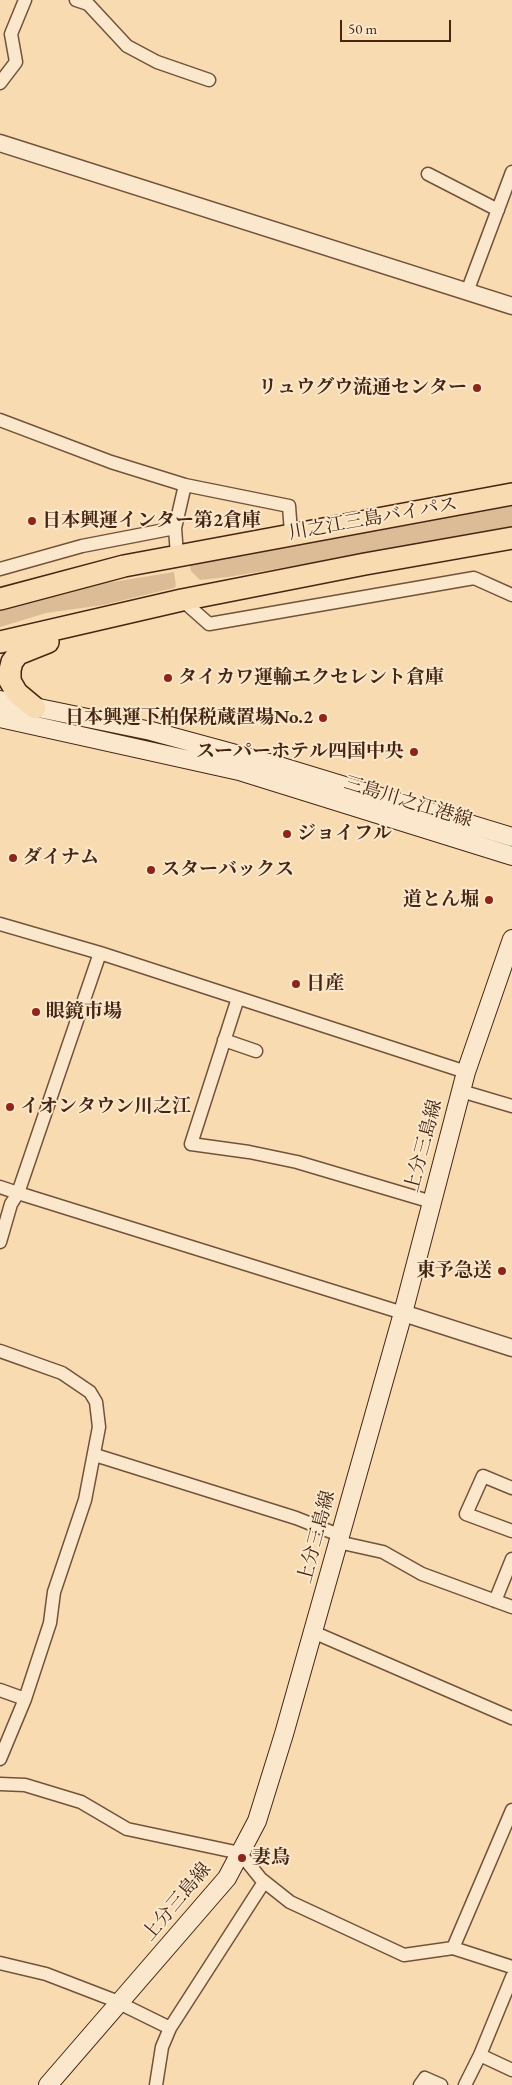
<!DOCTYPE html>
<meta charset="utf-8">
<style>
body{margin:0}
#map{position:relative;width:512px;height:2085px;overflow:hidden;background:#f9dbb1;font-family:"EB Garamond",serif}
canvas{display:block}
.scale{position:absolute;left:340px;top:20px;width:111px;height:22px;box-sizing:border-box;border:2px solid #462514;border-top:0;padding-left:6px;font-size:15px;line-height:18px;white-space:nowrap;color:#462514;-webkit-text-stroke:4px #fbe8cc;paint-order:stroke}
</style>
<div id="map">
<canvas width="512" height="2085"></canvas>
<div class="scale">50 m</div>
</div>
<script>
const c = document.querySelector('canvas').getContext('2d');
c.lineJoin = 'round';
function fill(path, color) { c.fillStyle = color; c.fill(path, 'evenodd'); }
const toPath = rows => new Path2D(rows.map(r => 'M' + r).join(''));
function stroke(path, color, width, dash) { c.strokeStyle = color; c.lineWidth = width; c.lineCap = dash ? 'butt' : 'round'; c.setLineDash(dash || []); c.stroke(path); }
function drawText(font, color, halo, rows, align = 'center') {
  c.font = font + ' "EB Garamond","Noto Serif JP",serif'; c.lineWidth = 4; c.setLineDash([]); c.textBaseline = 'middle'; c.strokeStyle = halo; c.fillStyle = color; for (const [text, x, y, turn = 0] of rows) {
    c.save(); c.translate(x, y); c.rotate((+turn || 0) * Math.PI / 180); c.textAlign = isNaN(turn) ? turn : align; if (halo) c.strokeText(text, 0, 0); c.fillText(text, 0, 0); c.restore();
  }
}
const green = toPath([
 [512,503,512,529,228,577,200,580,191,571,189,562],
 [174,572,176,586,174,588,103,605,46,613,0,627,0,610,31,600,88,586]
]);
const minor = toPath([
 [76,0,88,4,127,46,157,62,209,80],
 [0,83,16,62,11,34,25,0],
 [428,174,498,210],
 [467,292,512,172],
 [0,420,111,462,185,485,289,506,291,533],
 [177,555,175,528,185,485],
 [0,569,82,546,175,528],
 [182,600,209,624,474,578,512,595],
 [0,924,100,953,466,1072],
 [238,998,191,1144,249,1152,297,1162,432,1202],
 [224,1040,256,1051],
 [461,1091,512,1106],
 [0,1187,18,1193,100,953],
 [0,1242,11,1204,18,1193,403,1313],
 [0,1351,62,1373,90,1392,96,1402,99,1427,85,1500,54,1592,50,1623,25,1699,0,1759],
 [95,1455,296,1518,339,1535],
 [512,1488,483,1476,466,1514,512,1531],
 [338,1542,383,1552,422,1574,512,1607],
 [495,1601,512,1559],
 [313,1632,512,1718],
 [0,1690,25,1699],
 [0,1784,25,1785,81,1802,127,1829,240,1853,261,1879,290,1902,404,1955,453,1948,512,1967],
 [453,1948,512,1810],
 [0,1963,46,1974,111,1999,170,2028],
 [480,2055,512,2070],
 [156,2085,162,2047,170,2028,264,1882],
 [420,2085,425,2078,441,2085],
 [465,2085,480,2055,512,1977]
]);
const tertiary = toPath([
 [0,143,512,306],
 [403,1313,512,1348]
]);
const secondary = toPath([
 [0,700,151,731,276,765,512,837],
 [0,718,239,771,512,856],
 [48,2085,227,1878,257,1821,284,1734,403,1313,466,1072,512,939]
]);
const trunk = toPath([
 [0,599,124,566,512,494],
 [0,642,182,600,365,564,512,538],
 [35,708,17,693,10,681,10,670,12,662,18,654,48,642]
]);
const markers = [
 [477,388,5,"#8f2418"],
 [32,521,5,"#8f2418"],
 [168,678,5,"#8f2418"],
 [323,718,5,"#8f2418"],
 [414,752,5,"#8f2418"],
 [287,834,5,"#8f2418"],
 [13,858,5,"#8f2418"],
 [151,870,5,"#8f2418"],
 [489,900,5,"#8f2418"],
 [296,984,5,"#8f2418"],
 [36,1012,5,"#8f2418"],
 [10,1107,5,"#8f2418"],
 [502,1271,5,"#8f2418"],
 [242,1858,5,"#8f2418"]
];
const poiNames = [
 ["リュウグウ流通センター",467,388,"right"],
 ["日本興運インター第2倉庫",42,521],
 ["タイカワ運輸エクセレント倉庫",178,678],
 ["日本興運下柏保税蔵置場No.2",313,718,"right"],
 ["スーパーホテル四国中央",404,752,"right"],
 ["ジョイフル",297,834],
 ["ダイナム",23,858],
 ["スターバックス",161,870],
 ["道とん堀",479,900,"right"],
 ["日産",306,984],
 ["眼鏡市場",46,1012],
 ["イオンタウン川之江",20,1107],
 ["東予急送",492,1271,"right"],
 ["妻鳥",252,1858]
];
const streetNames = [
 ["川之江三島バイパス",373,519,-10],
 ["三島川之江港線",408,802,17],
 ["上分三島線",424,1146,-75],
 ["上分三島線",317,1537,-75],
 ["上分三島線",177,1902,-50]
];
fill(green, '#dbbc96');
stroke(minor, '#73523b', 15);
stroke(tertiary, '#73523b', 19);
stroke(secondary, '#462514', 20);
stroke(trunk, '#462514', 24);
stroke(minor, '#fbe8cc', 12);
stroke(tertiary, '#fbe8cc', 16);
stroke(secondary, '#fbe8cc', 18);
stroke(trunk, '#f9dbb1', 21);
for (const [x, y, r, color] of markers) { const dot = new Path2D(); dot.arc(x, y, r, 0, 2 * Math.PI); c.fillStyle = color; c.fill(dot); stroke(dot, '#fbe8cc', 2); }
drawText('bold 19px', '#462514', '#fbe8cc', poiNames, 'left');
drawText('19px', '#462514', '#fbe8cc', streetNames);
</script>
